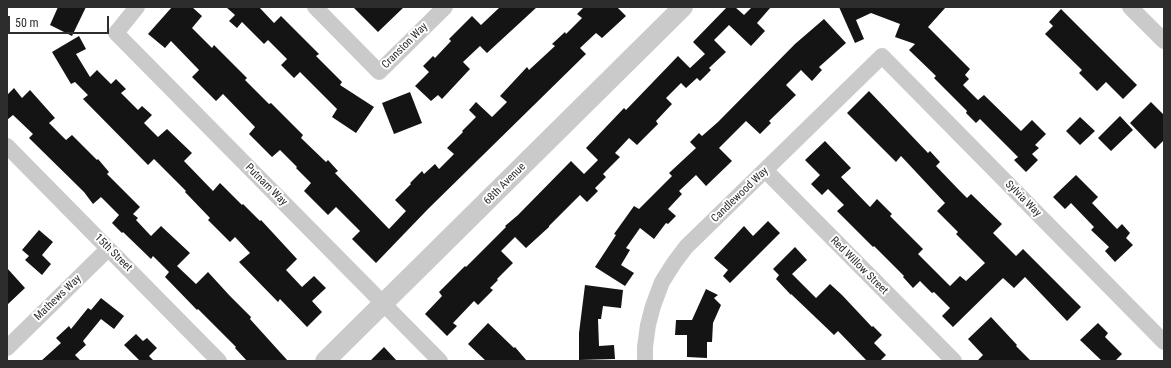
<!DOCTYPE html>
<style>
body{margin:0}
#map{position:relative;width:1171px;height:368px;overflow:hidden;background:#fff;font-family:"Roboto Condensed",sans-serif}
canvas{display:block}
.frame{position:absolute;inset:0;border:8px solid #2d2d2d;pointer-events:none}
.scale{position:absolute;left:8px;top:16px;width:101px;height:18px;box-sizing:border-box;border:2px solid #2d2d2d;border-top:0;padding-left:5px;font-size:12px;line-height:14px;white-space:nowrap;color:#2d2d2d;-webkit-text-stroke:3px #fff;paint-order:stroke}
</style>
<div id="map">
<canvas width="1171" height="368"></canvas>
<div class="frame"></div>
<div class="scale">50 m</div>
</div>
<script>
const c = document.querySelector('canvas').getContext('2d');
c.lineJoin = 'round';
function fill(path, color) { c.fillStyle = color; c.fill(path, 'evenodd'); }
const toPath = rows => new Path2D(rows.map(r => 'M' + r).join(''));
function stroke(path, color, width, dash) { c.strokeStyle = color; c.lineWidth = width; c.lineCap = dash ? 'butt' : 'round'; c.setLineDash(dash || []); c.stroke(path); }
function drawText(font, color, halo, rows, align = 'center') {
  c.font = font + ' "Roboto Condensed",sans-serif'; c.lineWidth = 4; c.setLineDash([]); c.textBaseline = 'middle'; c.strokeStyle = halo; c.fillStyle = color; for (const [text, x, y, turn = 0] of rows) {
    c.save(); c.translate(x, y); c.rotate((+turn || 0) * Math.PI / 180); c.textAlign = isNaN(turn) ? turn : align; if (halo) c.strokeText(text, 0, 0); c.fillText(text, 0, 0); c.restore();
  }
}
const building = toPath([
 [58,7,86,7,72,36,50,25],
 [172,7,192,7,202,16,192,28,212,48,214,45,247,78,245,80,269,104,271,103,303,135,301,138,326,162,328,160,338,171,335,173,389,229,406,211,395,200,411,184,410,183,422,171,424,174,435,164,439,169,454,154,447,148,463,132,462,131,476,117,469,110,476,102,492,117,507,102,500,96,527,67,529,70,555,46,552,44,565,32,566,34,582,18,577,14,584,7,617,7,626,16,602,38,596,33,580,48,586,54,428,209,376,263,352,239,360,231,336,207,328,215,304,191,311,183,296,168,297,167,280,150,272,157,249,134,255,127,223,94,216,101,192,77,199,70,171,41,165,48,148,34],
 [226,7,259,7,274,23,281,16,319,54,316,56,342,82,340,85,374,107,356,133,332,117,337,109,300,72,294,78,281,65,287,59,268,40,264,44,242,22,237,28,229,21,235,15],
 [353,7,404,7,378,32],
 [500,7,537,7,487,53,480,46,463,62,470,69,442,99,438,95,431,101,415,86,429,72,423,66,433,56,435,58,451,41,449,39,472,16,481,25],
 [727,7,735,7,744,15,752,7,771,7,757,23,765,31,751,46,729,25,714,40,726,52,709,68,711,70,700,81,697,78,686,88,681,83,666,98,672,104,656,121,658,124,637,145,629,138,615,153,620,157,603,174,606,177,595,188,598,191,587,202,580,195,549,226,549,227,526,248,515,237,501,251,513,263,497,279,498,280,490,288,493,290,478,305,474,301,453,323,457,326,447,336,425,314,442,296,439,292,465,266,466,267,506,227,505,226,518,215,571,161,584,174,598,160,586,148,624,108,626,110,678,56,690,68,705,54,693,42],
 [839,7,946,7,928,27,970,69,965,75,969,79,963,85,978,100,984,95,1021,131,1032,120,1046,134,1035,145,1039,148,1032,154,1038,160,1026,172,1014,160,1018,157,980,119,976,123,966,113,967,111,934,78,936,76,909,50,915,44,895,37,900,24,871,13,856,20,864,39,855,43],
 [1061,9,1137,85,1123,99,1106,82,1097,91,1079,73,1082,70,1045,34,1053,26,1049,22],
 [824,19,846,43,819,67,822,70,812,81,801,70,786,85,796,95,769,121,771,123,760,134,746,121,719,148,732,161,706,186,696,175,679,191,682,194,668,209,676,216,668,224,666,223,654,239,640,228,626,248,630,250,621,265,634,273,625,286,595,267,616,235,614,234,634,206,639,209,672,176,669,173,696,148,690,142,699,133,702,136,718,122,795,44],
 [79,36,86,49,76,54,90,77,97,70,111,84,116,79,126,89,121,93,138,110,142,106,152,115,144,123,158,137,167,129,192,153,184,161,213,191,220,183,242,205,243,204,260,221,261,220,297,259,286,270,302,287,314,276,326,288,312,301,322,312,307,327,280,299,278,302,239,262,250,253,235,237,230,242,208,220,210,218,185,192,186,191,154,159,148,165,83,99,88,95,75,82,71,84,52,52],
 [14,88,22,98,30,90,55,118,49,123,66,140,72,135,97,160,98,159,109,172,107,174,140,207,133,214,138,218,136,220,151,236,161,226,190,253,177,266,196,284,208,272,229,295,251,317,250,319,288,361,247,361,235,348,236,347,198,309,197,310,165,277,169,272,153,256,151,259,123,232,122,233,112,223,119,215,101,197,93,204,84,192,29,138,33,134,13,115,7,120,7,95],
 [869,91,928,153,930,151,940,162,936,166,959,190,967,198,971,194,1002,224,993,233,1016,256,1023,249,1081,307,1067,321,1025,277,1014,288,1003,278,953,327,942,316,950,308,934,292,932,293,920,281,913,288,903,277,904,276,874,246,873,247,837,211,844,205,828,189,822,195,811,184,820,175,805,160,825,141,851,168,841,177,870,207,877,199,892,214,890,216,923,249,918,254,950,286,960,276,966,281,985,263,956,234,958,232,937,211,945,203,901,156,896,162,847,113],
 [410,92,422,123,394,134,382,103],
 [1151,102,1164,115,1164,140,1155,149,1130,123],
 [1120,116,1133,130,1111,151,1098,138],
 [1080,117,1095,131,1080,145,1066,131],
 [1076,175,1098,197,1092,203,1117,229,1122,224,1130,233,1126,238,1133,245,1115,262,1105,251,1109,247,1091,230,1094,227,1071,203,1065,209,1053,197],
 [768,221,780,233,730,283,723,276,728,270,714,258,744,226,753,236],
 [39,230,53,242,42,255,51,264,42,275,25,260,29,256,22,250],
 [795,247,807,260,792,274,816,298,830,284,842,295,872,327,873,326,882,335,874,343,886,355,880,361,867,361,838,331,834,335,791,294,791,295,776,279,779,275,773,269],
 [7,268,25,288,7,305],
 [585,285,623,290,621,308,603,306,601,319,598,319,599,346,614,345,615,359,579,360,579,333],
 [706,289,718,295,714,298,721,305,713,323,712,342,707,342,707,358,687,357,687,335,675,335,676,320,692,320],
 [101,298,124,316,114,329,101,319,83,341,86,345,75,355,81,361,41,361,61,343,56,338,69,326,71,329,88,308,91,310],
 [991,317,1017,345,1016,346,1031,361,977,361,983,355,968,339],
 [488,323,514,348,515,347,527,361,486,361,468,344],
 [1098,323,1108,333,1105,337,1122,354,1115,361,1102,361,1080,340],
 [136,334,143,341,147,338,157,348,149,356,154,361,140,361,124,345],
 [384,347,397,361,370,361]
]);
const minor = toPath([
 [137,7,116,33,440,361],
 [315,7,379,72,445,7],
 [1130,7,1164,41],
 [7,146,219,361],
 [765,170,954,361],
 [7,348,108,249],
 [645,361,645,347,648,325,653,306,662,282,674,263,686,247,882,56,1164,342]
]);
const tertiary = toPath([
 [325,361,683,7]
]);
const streetNames = [
 ["Cranston Way",405,46,-45],
 ["68th Avenue",505,184,-45],
 ["Putnam Way",266,185,45],
 ["Candlewood Way",740,195,-44],
 ["Sylvia Way",1023,199,45],
 ["15th Street",113,253,45],
 ["Red Willow Street",859,266,45],
 ["Mathews Way",58,298,-44]
];
fill(building, '#141414');
stroke(minor, '#cacaca', 16);
stroke(tertiary, '#cacaca', 20);
drawText('11px', '#2d2d2d', '#fff', streetNames);
</script>
